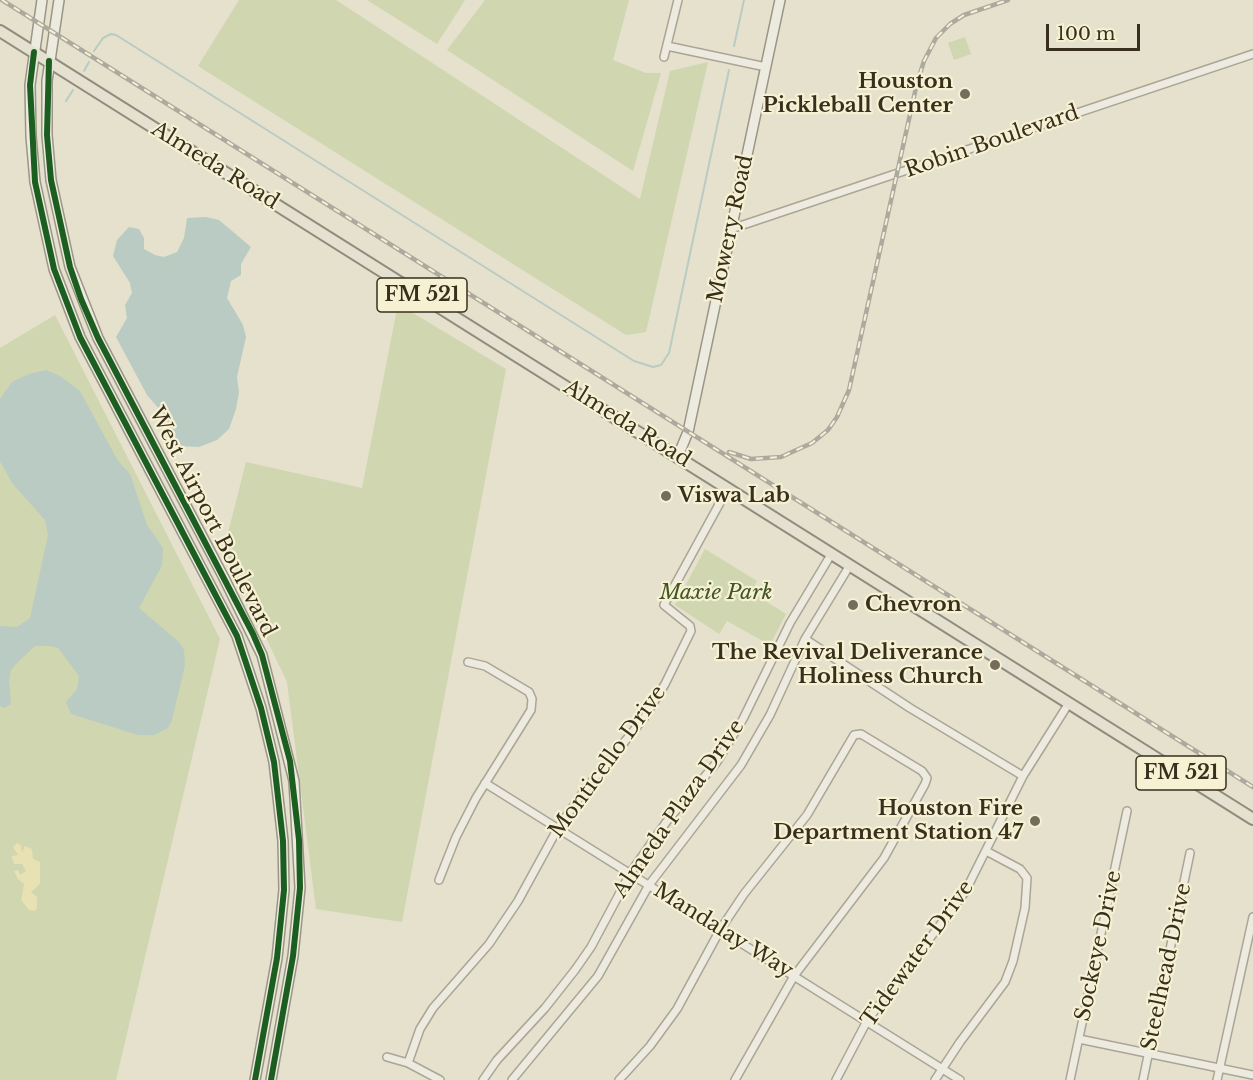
<!DOCTYPE html>
<style>
body{margin:0}
#map{position:relative;width:1253px;height:1080px;overflow:hidden;background:#e5e1cd;font-family:"Libre Baskerville",serif}
canvas{display:block}
.scale{position:absolute;left:1046px;top:24px;width:94px;height:27px;box-sizing:border-box;border:3px solid #392f1e;border-top:0;padding-left:8px;font-size:18px;line-height:21px;white-space:nowrap;color:#392f1e;-webkit-text-stroke:4px #f6f1d3;paint-order:stroke}
</style>
<div id="map">
<canvas width="1253" height="1080"></canvas>
<div class="scale">100 m</div>
</div>
<script>
const c = document.querySelector('canvas').getContext('2d');
c.lineJoin = 'round';
function fill(path, color) { c.fillStyle = color; c.fill(path, 'evenodd'); }
const toPath = rows => new Path2D(rows.map(r => 'M' + r).join(''));
function stroke(path, color, width, dash) { c.strokeStyle = color; c.lineWidth = width; c.lineCap = dash ? 'butt' : 'round'; c.setLineDash(dash || []); c.stroke(path); }
function drawText(font, color, halo, rows, align = 'center') {
  c.font = font + ' "Libre Baskerville",serif'; c.lineWidth = 4.5; c.setLineDash([]); c.textBaseline = 'middle'; c.strokeStyle = halo; c.fillStyle = color; for (const [text, x, y, turn = 0] of rows) {
    c.save(); c.translate(x, y); c.rotate((+turn || 0) * Math.PI / 180); c.textAlign = isNaN(turn) ? turn : align; if (halo) c.strokeText(text, 0, 0); c.fillText(text, 0, 0); c.restore();
  }
}
const green = toPath([
 [239,0,336,0,640,199,670,71,708,62,646,332,626,335,198,66],
 [367,0,465,0,437,44],
 [485,0,629,0,613,60,646,73,661,73,633,171,447,50],
 [965,37,971,54,954,60,948,43],
 [398,304,506,369,402,922,316,909,287,682,224,549,246,462,362,488],
 [55,315,220,639,116,1080,0,1080,0,348],
 [705,549,757,581,751,592,786,614,770,645,727,621,719,634,675,605]
]);
const sand = toPath([
 [17,843,21,845,22,853,25,846,32,849,33,859,40,862,40,884,31,892,37,897,37,908,35,911,29,910,21,900,24,884,18,879,14,871,18,870,20,875,26,871,22,864,14,864,12,859,12,856,18,855,13,847]
]);
const water = toPath([
 [206,217,219,220,251,247,241,264,241,275,231,281,227,298,243,325,246,337,237,377,239,392,236,409,229,429,217,440,199,447,180,446,170,440,164,427,166,417,147,395,116,337,127,318,125,305,132,293,130,283,113,256,117,240,129,227,139,229,144,238,144,249,155,255,164,257,177,252,184,238,187,218],
 [46,370,60,376,80,391,118,461,130,474,147,525,163,548,162,565,139,608,179,642,184,650,185,665,172,720,168,728,154,735,138,735,71,714,66,702,77,689,79,676,58,648,50,646,35,646,18,662,11,670,9,681,11,704,4,708,0,706,0,626,17,627,30,618,48,535,45,520,12,483,0,461,0,399,12,382,29,374]
]);
const stream = toPath([
 [734,46,744,0],
 [94,51,103,38,111,34,116,35,634,361,653,367,661,365,669,353,729,70],
 [84,71,89,62],
 [66,101,73,90]
]);
const street = toPath([
 [667,46,766,67],
 [664,57,678,0],
 [731,229,1253,54],
 [805,639,910,708,1023,776],
 [485,783,960,1080],
 [439,880,456,837,476,798,531,710,532,699,529,692,485,666,468,662],
 [1079,1039,1253,1075],
 [387,1057,408,1063,440,1080],
 [408,1063,420,1029,433,1008,489,944,518,901,558,828,584,791,644,718,665,684,691,631,690,626,664,605,728,488],
 [483,1080,497,1060,545,1008,575,970,591,947,631,872,667,821,717,762,743,719,790,623,832,553],
 [512,1080,598,976,649,885,741,765,770,715,805,639,850,565],
 [619,1080,650,1046,677,1009,720,930,744,894,807,815,854,735,861,734,922,771,927,778,925,784,884,858,794,976,735,1080],
 [836,1080,867,1021,965,892,1023,776,1069,703],
 [935,1080,960,1042,1005,982,1013,961,1025,908,1027,878,1020,869,988,852],
 [1070,1080,1127,811],
 [1143,1080,1190,853],
 [1217,1080,1253,917]
]);
const secondary = toPath([
 [42,0,30,85,31,136,35,182,54,269,80,337,237,636,261,708,274,762,283,841,284,890,277,958,255,1080],
 [59,0,47,81,47,135,51,180,70,267,98,338,224,578,262,655,294,781,300,888,293,956,271,1080],
 [678,456,688,432,780,0]
]);
const primary = toPath([
 [0,31,1253,819]
]);
const rail = toPath([
 [2,0,1253,787],
 [729,452,751,459,781,457,812,443,828,430,837,417,849,390,917,83,924,61,936,38,950,24,964,15,1008,0]
]);
const cycleway = toPath([
 [34,52,30,85,35,182,54,269,80,337,237,636,261,708,274,762,283,841,284,890,277,958,255,1080],
 [49,61,47,135,51,180,70,267,81,299,98,338,253,634,262,655,290,761,299,840,300,888,293,956,271,1080]
]);
const markers = [
 [965,94,6,"#756d5b"],
 [666,496,6,"#756d5b"],
 [853,605,6,"#756d5b"],
 [995,665,6,"#756d5b"],
 [1035,821,6,"#756d5b"]
];
const shields = [
 [422,295,90],
 [1181,773,90]
];
const shieldNames = [
 ["FM 521",422,295],
 ["FM 521",1181,773]
];
const poiNames = [
 ["Houston",953,82],
 ["Pickleball Center",953,106],
 ["Viswa Lab",678,496,"left"],
 ["Chevron",865,605,"left"],
 ["The Revival Deliverance",983,653],
 ["Holiness Church",983,677],
 ["Houston Fire",1023,809],
 ["Department Station 47",1023,833]
];
const streetNames = [
 ["Robin Boulevard",992,142,-19],
 ["Almeda Road",215,166,32],
 ["Mowery Road",731,229,-78],
 ["Almeda Road",627,424,32],
 ["West Airport Boulevard",212,522,63],
 ["Monticello Drive",608,762,-54],
 ["Almeda Plaza Drive",679,809,-55],
 ["Mandalay Way",723,931,32],
 ["Sockeye Drive",1099,946,-78],
 ["Tidewater Drive",918,954,-54],
 ["Steelhead Drive",1167,967,-78]
];
const parkNames = [
 ["Maxie Park",716,593]
];
fill(green, '#d0d6af');
fill(sand, '#e8e1b4');
fill(water, '#b9cbc2');
stroke(stream, '#b9cbc2', 2);
stroke(street, '#aaa596', 10);
stroke(secondary, '#9a9586', 12);
stroke(primary, '#908b7d', 14);
stroke(street, '#edeadf', 7);
stroke(secondary, '#edeadf', 9);
stroke(primary, '#e4e1d0', 10);
stroke(rail, '#aca99f', 4.5);
stroke(rail, '#f6f1d3', 2, [7]);
stroke(cycleway, '#1b5e20', 6);
for (const [x, y, r, color] of markers) { const dot = new Path2D(); dot.arc(x, y, r, 0, 2 * Math.PI); c.fillStyle = color; c.fill(dot); stroke(dot, '#f6f1d3', 2); }
for (const [x, y, w] of shields) { const box = new Path2D(); box.roundRect(x - w / 2, y - 17, w, 34, 4.5); c.fillStyle = '#f6f1d3'; c.fill(box); stroke(box, '#392f1e', 1.5); }
drawText('bold 20px', '#392f1e', null, shieldNames);
drawText('bold 21px', '#392f1e', '#f6f1d3', poiNames, 'right');
drawText('21px', '#392f1e', '#f6f1d3', streetNames);
drawText('italic 21px', '#425624', '#f6f1d3', parkNames);
</script>
